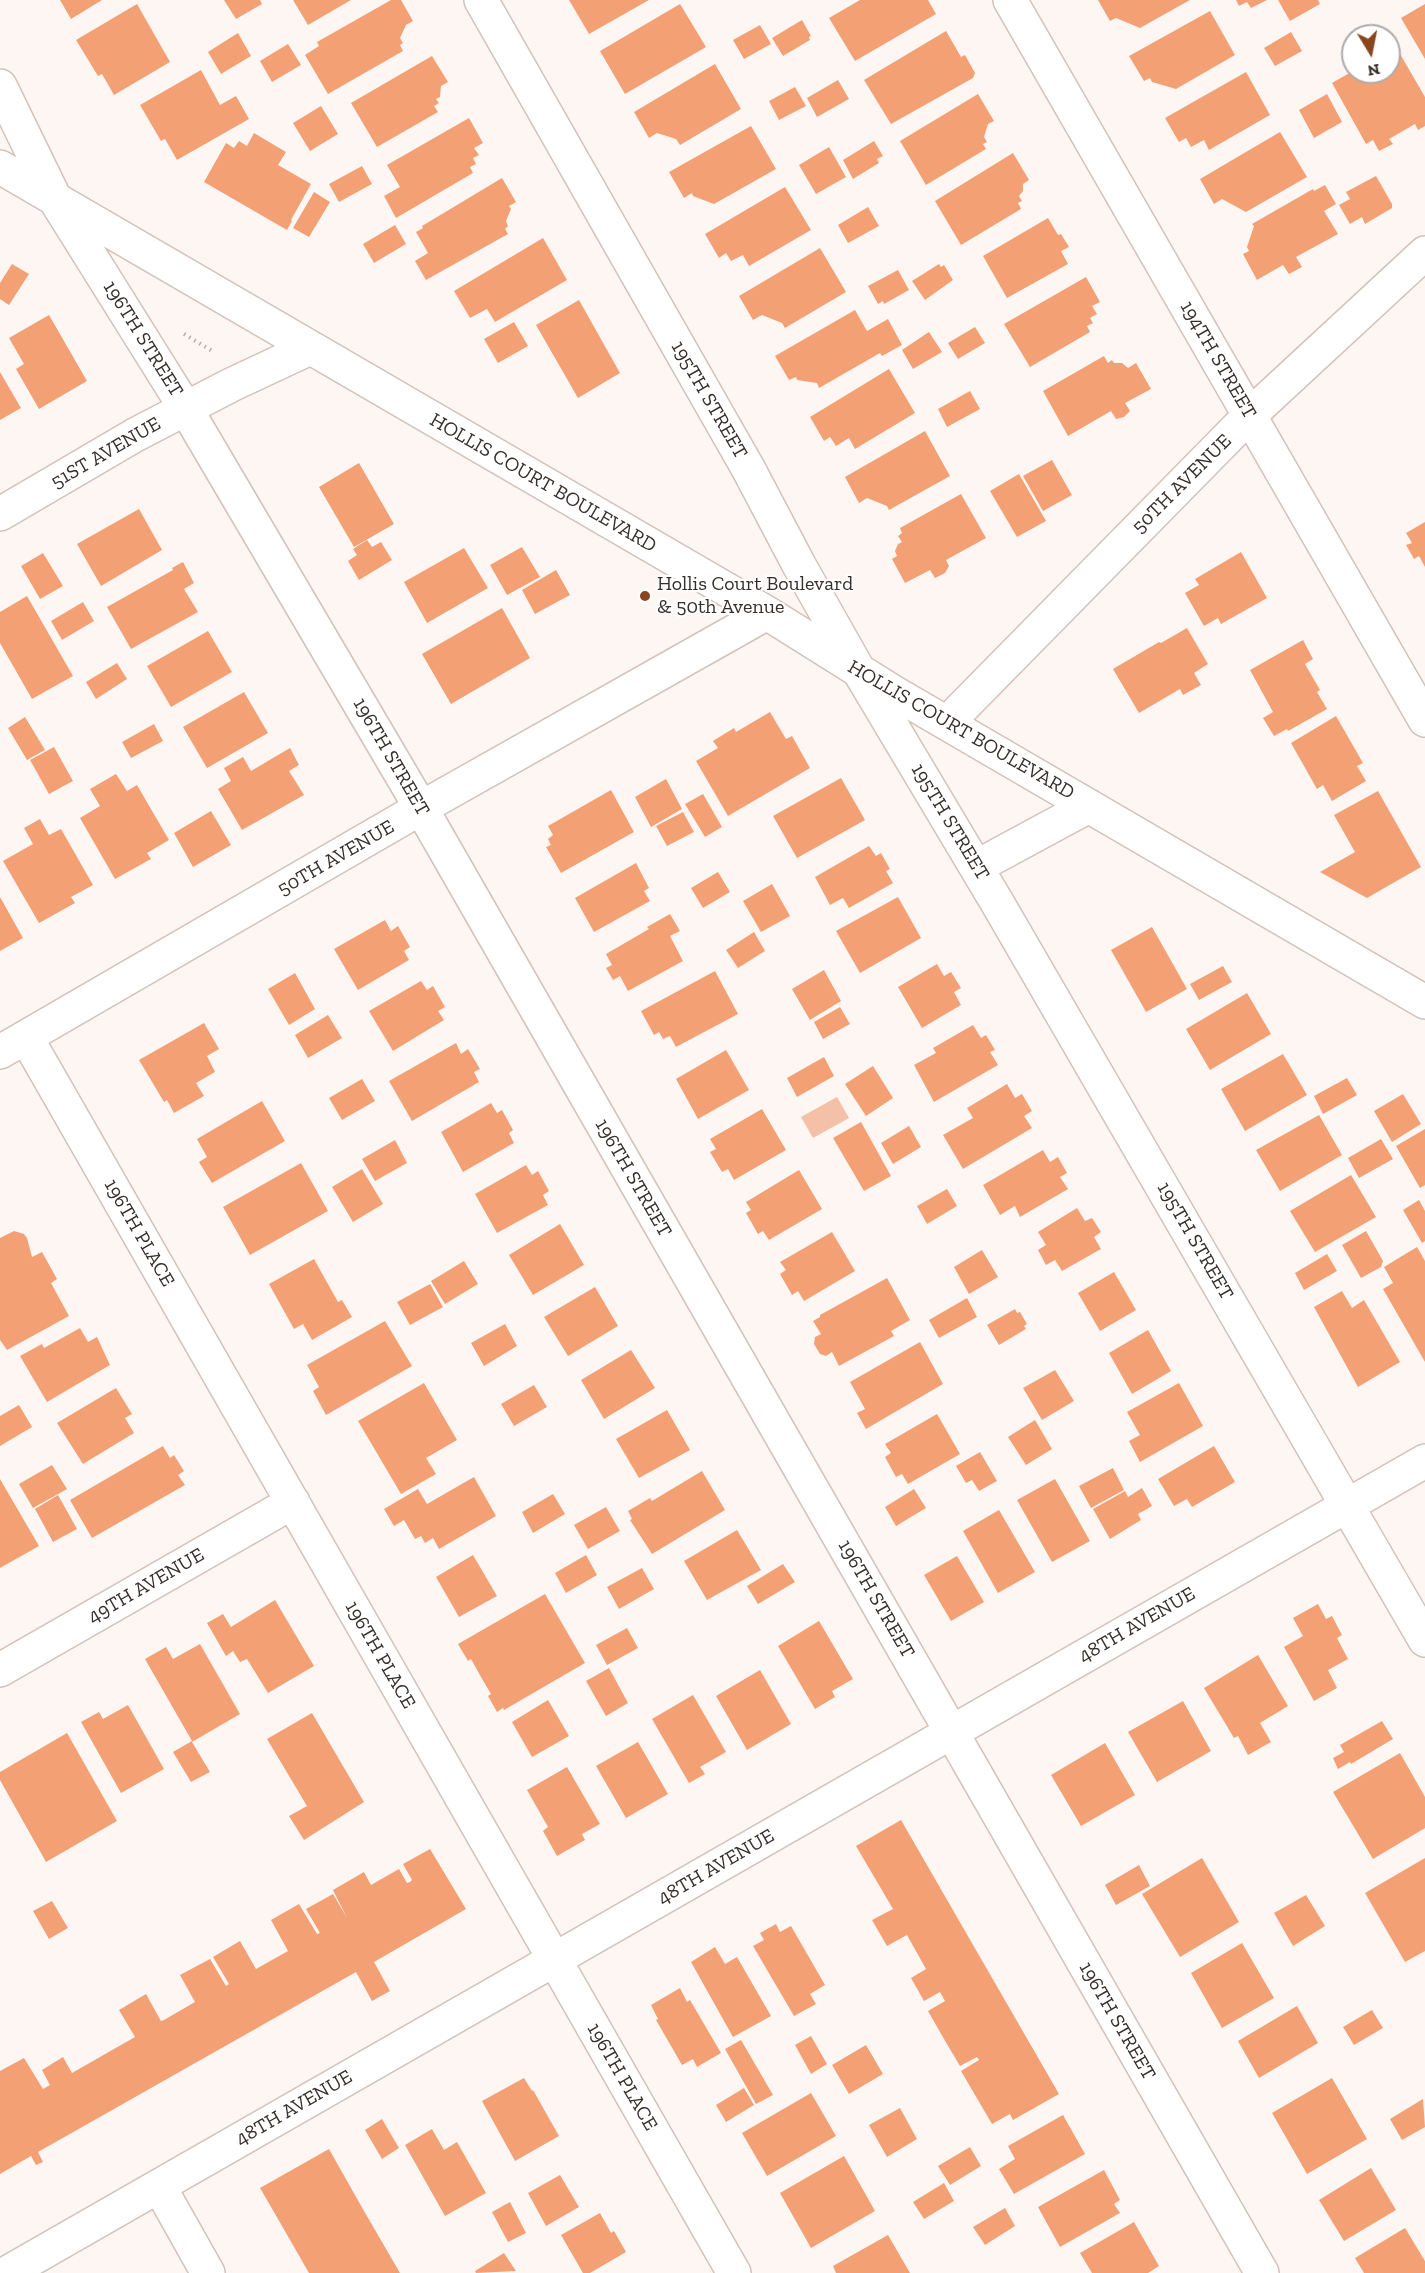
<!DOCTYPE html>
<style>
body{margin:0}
#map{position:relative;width:1425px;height:2273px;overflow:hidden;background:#fdf6f2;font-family:"Zilla Slab",serif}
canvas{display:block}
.north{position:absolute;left:1341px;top:24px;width:60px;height:60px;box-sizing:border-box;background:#fff;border:2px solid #aeabaa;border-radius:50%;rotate:170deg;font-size:16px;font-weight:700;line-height:24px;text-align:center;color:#352e2b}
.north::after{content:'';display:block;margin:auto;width:21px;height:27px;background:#8b451e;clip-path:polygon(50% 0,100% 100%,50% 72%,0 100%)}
</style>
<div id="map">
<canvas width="1425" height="2273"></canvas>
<div class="north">N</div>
</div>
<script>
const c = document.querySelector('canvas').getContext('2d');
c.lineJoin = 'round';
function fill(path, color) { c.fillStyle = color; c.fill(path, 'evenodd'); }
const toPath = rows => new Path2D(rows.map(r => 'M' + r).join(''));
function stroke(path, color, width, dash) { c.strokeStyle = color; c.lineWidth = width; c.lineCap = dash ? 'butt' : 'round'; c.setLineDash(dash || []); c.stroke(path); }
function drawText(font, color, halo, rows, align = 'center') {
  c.font = font + ' "Zilla Slab",serif'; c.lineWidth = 4.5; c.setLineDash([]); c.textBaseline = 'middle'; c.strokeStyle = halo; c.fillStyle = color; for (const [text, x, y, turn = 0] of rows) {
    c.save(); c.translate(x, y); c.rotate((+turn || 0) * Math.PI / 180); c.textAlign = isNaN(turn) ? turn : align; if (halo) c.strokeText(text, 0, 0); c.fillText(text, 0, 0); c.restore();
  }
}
const water = toPath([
 [837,1097,849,1118,813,1138,801,1117]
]);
const building = toPath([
 [60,0,102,0,71,19],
 [224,0,260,0,262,4,236,19],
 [293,0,351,0,308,25],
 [391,0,401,0,413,21,406,25,400,38,403,43,400,45,403,51,328,94,305,55,319,46,317,42],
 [569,0,649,0,589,34],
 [860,0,928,0,936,14,855,61,829,18],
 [1098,0,1190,0,1140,28,1116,18,1110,21],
 [1236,0,1267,0,1251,8,1247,2,1239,6],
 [1278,0,1318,0,1320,4,1290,21],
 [137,4,170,62,114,95,102,74,98,76,76,40],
 [680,4,706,47,625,94,600,51],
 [1425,4,1425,59,1401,18],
 [1210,11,1235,55,1176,89,1152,82,1150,78,1144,81,1129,56],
 [802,20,811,36,809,37,810,40,783,56,772,38],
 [760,25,771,44,744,59,733,40],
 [946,31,961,57,965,55,975,73,973,78,891,124,864,80],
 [1291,32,1302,51,1275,66,1264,48],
 [238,33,251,56,221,74,208,52],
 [288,44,301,65,272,82,260,61],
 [1396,47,1425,97,1425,126,1418,130,1415,124,1389,139,1393,144,1379,151,1373,140,1366,144,1332,83,1353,71,1389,72,1389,51],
 [432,56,448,82,441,86,440,97,436,99,439,103,434,106,438,112,377,147,351,103],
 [715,64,741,109,680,145,676,139,657,133,649,138,634,112],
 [201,70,220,105,236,96,249,119,177,160,165,139,161,141,140,105],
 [1246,72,1270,115,1209,150,1204,140,1191,147,1186,138,1179,142,1165,118],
 [838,80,849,99,817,117,807,98],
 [795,87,806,106,779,120,769,101],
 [978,94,994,121,988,124,984,137,987,142,983,144,986,149,926,185,900,141],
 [1327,94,1342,122,1314,138,1299,110],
 [321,106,338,134,310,151,293,123],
 [469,118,483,143,474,148,479,155,473,158,476,164,470,167,473,173,396,218,384,196,400,187,387,165],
 [751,126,776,169,714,204,693,196,692,193,684,198,669,172],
 [1280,132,1307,177,1246,212,1222,199,1214,204,1200,179],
 [254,133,286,152,278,165,311,184,291,220,292,221,287,230,204,182,226,143,234,148,239,141,247,146],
 [874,141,883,156,877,159,879,163,853,179,843,160],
 [829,147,846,177,816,194,799,165],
 [1013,153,1029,180,1023,184,1023,191,1019,196,1022,201,1018,203,1021,209,961,245,935,201],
 [362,166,372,184,339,202,329,184],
 [1376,176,1392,204,1392,208,1365,224,1362,217,1350,224,1339,205,1350,199,1346,192],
 [502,178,516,202,509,206,511,209,506,221,508,226,505,229,508,234,426,280,415,261,428,253,416,232,423,228,422,226],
 [1325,185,1336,204,1324,211,1338,234,1296,257,1302,267,1289,274,1283,265,1257,280,1243,254,1249,251,1247,247,1254,226,1252,224,1313,189,1314,191],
 [785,187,811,230,749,266,743,255,731,261,726,253,719,258,705,234],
 [314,192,330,202,309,237,293,228],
 [868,207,879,226,848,243,838,225],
 [1048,218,1058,235,1061,234,1069,247,1061,251,1068,264,1007,298,983,256],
 [395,225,406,244,374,263,363,244],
 [543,238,567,280,495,322,487,309,470,318,454,291],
 [820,248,846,292,785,328,782,323,762,315,753,320,739,296],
 [12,264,29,274,9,305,0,299,0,283],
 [939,264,941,267,944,265,953,280,925,300,912,281],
 [898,270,909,290,884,304,883,301,878,304,868,286],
 [1086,277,1100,302,1092,306,1097,314,1090,318,1093,323,1087,326,1090,332,1030,367,1004,324],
 [579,300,620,373,578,398,536,325],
 [855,310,867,331,888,319,902,345,882,356,880,353,819,388,817,383,797,380,796,377,789,380,775,356],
 [49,315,87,381,39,409,16,369,24,364,9,338],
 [514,322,528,346,498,363,484,339],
 [975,327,985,343,958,359,948,343],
 [929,332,942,352,913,369,902,350],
 [1104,356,1108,363,1112,360,1114,363,1122,363,1128,368,1136,363,1151,389,1125,403,1130,411,1124,417,1116,419,1111,411,1068,436,1043,391],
 [889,369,915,413,855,449,849,438,836,446,830,437,824,441,810,417],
 [0,372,21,408,0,420],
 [970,391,980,409,947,427,938,409],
 [925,431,950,476,889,510,887,506,867,498,859,503,845,477],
 [1052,460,1072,495,1043,511,1023,476],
 [359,463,394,524,354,547,319,487],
 [1019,474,1046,521,1017,537,990,491],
 [961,494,986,538,946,560,949,566,945,573,935,578,930,570,905,583,892,559,897,556,895,551,898,544,902,542,898,536,902,533,900,528],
 [139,509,162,550,101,586,77,544],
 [1425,522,1425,567,1419,556,1414,559,1406,545,1412,543,1406,533],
 [367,540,372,547,381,542,392,560,359,580,348,561,357,555,353,549],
 [522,547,540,577,507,595,490,565],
 [464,548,488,588,427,623,404,582],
 [1241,552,1267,598,1221,624,1218,618,1204,626,1185,593,1199,585,1195,579],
 [43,553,63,586,40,599,21,566],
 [183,562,194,583,184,589,198,612,131,649,107,607,173,570,172,568],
 [556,570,570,595,535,614,522,590],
 [27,596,73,676,32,699,0,643,0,612],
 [83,602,94,621,62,640,51,621],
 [502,608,530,658,451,704,422,654],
 [1187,628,1208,664,1194,673,1201,685,1183,695,1180,689,1139,713,1113,669,1159,642,1161,643],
 [208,631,232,672,171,707,147,666],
 [1303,640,1313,659,1305,664,1320,690,1317,692,1327,709,1288,731,1287,729,1274,736,1263,718,1273,712,1250,670],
 [117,663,127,679,96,699,86,682],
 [244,692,268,733,207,768,183,727],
 [770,712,786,739,792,736,810,768,728,816,696,761,718,748,713,741,734,728,736,732],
 [1336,716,1363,763,1357,766,1366,781,1332,801,1323,785,1317,789,1291,743],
 [25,717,45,750,27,760,8,728],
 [154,724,163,741,131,758,122,742],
 [54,747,73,781,49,794,30,760],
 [290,748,299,765,289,771,304,795,242,830,218,789,231,781,224,768,243,757,251,771],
 [116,774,127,791,137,785,169,840,147,853,151,859,115,879,80,818,100,806,90,789],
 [841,778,865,820,797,858,773,816],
 [666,779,682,809,651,827,635,797],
 [611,790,634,832,561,873,546,847,551,845,548,839,553,835,548,826],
 [1378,791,1421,867,1367,898,1320,872,1355,852,1334,815],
 [703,794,722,827,705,837,685,804],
 [211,811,231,845,193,867,174,833],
 [683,812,694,832,667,846,656,826],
 [40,819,49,835,61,829,93,885,71,897,75,903,39,923,3,861,33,844,24,828],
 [869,846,876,856,881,853,890,869,886,871,893,883,849,908,843,898,830,905,815,877],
 [636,863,649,888,644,891,650,901,594,932,575,898],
 [718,872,730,892,703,908,691,888],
 [772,884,790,916,761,932,743,901],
 [0,897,23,938,0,951],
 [898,897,921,938,860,973,836,931],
 [670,914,680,931,670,936,683,961,628,991,620,976,613,980,606,968,612,965,606,954,649,929,647,927],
 [385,920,391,931,398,926,410,947,404,951,409,960,358,990,334,949],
 [1152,927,1187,989,1146,1012,1111,950],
 [754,932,765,951,738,968,726,950],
 [937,964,944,976,951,972,961,988,954,992,961,1005,922,1028,898,987],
 [1223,966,1232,982,1199,1000,1190,984],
 [824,970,841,1001,810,1020,792,989],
 [715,971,738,1014,676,1047,670,1036,663,1039,659,1032,654,1035,641,1011],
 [295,973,315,1009,289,1025,268,989],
 [421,981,427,990,433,986,445,1007,438,1011,444,1020,393,1051,369,1011],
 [1247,993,1271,1034,1210,1070,1186,1029],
 [840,1007,850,1024,823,1039,814,1022],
 [328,1015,342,1038,308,1058,295,1035],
 [204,1023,219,1049,207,1056,215,1072,196,1083,204,1096,174,1113,167,1100,164,1102,139,1060],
 [973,1025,981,1038,986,1035,995,1050,990,1052,998,1065,934,1102,914,1065,936,1053,933,1048],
 [456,1043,461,1054,468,1049,480,1069,474,1072,479,1082,412,1121,389,1081],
 [726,1050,749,1090,698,1119,676,1079],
 [1283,1054,1307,1095,1245,1131,1221,1089],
 [824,1057,834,1076,797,1097,787,1078],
 [873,1066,893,1098,866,1116,845,1084],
 [1347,1078,1357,1095,1323,1114,1314,1096],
 [362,1079,375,1101,342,1120,329,1098],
 [1007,1084,1015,1098,1022,1094,1032,1111,1024,1116,1032,1128,963,1169,943,1135,973,1118,967,1108],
 [1403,1094,1421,1124,1392,1142,1374,1111],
 [262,1101,285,1141,212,1183,199,1162,207,1157,197,1139],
 [491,1103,497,1113,502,1110,513,1130,509,1133,514,1143,463,1172,441,1132],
 [762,1109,786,1150,734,1180,728,1169,722,1172,710,1152,716,1149,710,1139],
 [1319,1115,1342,1155,1280,1191,1256,1150],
 [861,1122,891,1176,864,1191,833,1138],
 [909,1126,921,1147,893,1164,881,1143],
 [1425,1129,1425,1185,1420,1188,1396,1146],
 [1381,1139,1393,1159,1359,1178,1348,1158],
 [395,1140,407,1163,375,1181,362,1159],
 [1043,1150,1050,1162,1058,1157,1067,1173,1060,1177,1068,1189,1020,1217,1015,1206,1000,1215,983,1185],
 [301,1163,328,1211,250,1255,223,1207],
 [526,1165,532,1175,538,1171,549,1191,543,1195,548,1205,497,1233,475,1194],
 [362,1169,383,1204,353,1222,332,1187],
 [799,1170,822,1209,769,1240,763,1231,758,1234,746,1213,751,1210,746,1202],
 [1351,1175,1376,1217,1315,1252,1290,1211],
 [947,1189,957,1206,927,1224,917,1206],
 [1419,1200,1425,1211,1425,1241,1422,1243,1403,1210],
 [1077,1208,1085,1221,1092,1218,1101,1232,1094,1237,1101,1249,1062,1271,1055,1260,1046,1265,1038,1250,1046,1245,1038,1232],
 [560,1224,584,1265,533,1295,509,1255],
 [14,1231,24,1234,27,1238,32,1257,42,1252,57,1279,51,1283,69,1316,7,1350,0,1340,0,1238],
 [1366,1231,1383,1261,1381,1267,1361,1278,1342,1245],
 [832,1232,855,1271,804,1301,798,1291,792,1295,780,1274,786,1270,780,1262],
 [1417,1247,1425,1261,1425,1362,1383,1289,1393,1283,1384,1267],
 [982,1250,998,1277,969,1294,954,1267],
 [1327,1254,1337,1271,1304,1290,1295,1273],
 [314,1259,338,1302,342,1300,352,1317,312,1340,303,1324,294,1329,269,1284],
 [464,1261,478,1284,445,1304,431,1281],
 [1114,1272,1136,1310,1100,1331,1078,1293],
 [887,1278,910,1320,891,1331,894,1336,839,1366,832,1352,826,1356,820,1354,814,1344,815,1337,821,1334,813,1321,820,1317,820,1315],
 [430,1284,443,1307,410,1325,397,1302],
 [595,1287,618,1326,568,1356,544,1317],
 [1342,1291,1352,1308,1364,1300,1400,1362,1358,1387,1314,1307],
 [967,1298,977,1317,939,1338,929,1320],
 [1015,1309,1017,1313,1020,1312,1027,1324,1024,1326,1026,1329,999,1345,987,1325],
 [385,1321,412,1366,326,1415,313,1391,319,1387,307,1365],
 [505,1324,517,1346,484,1366,471,1343],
 [80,1328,88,1342,97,1337,110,1365,47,1402,20,1356,42,1344,44,1348],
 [1148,1330,1171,1371,1132,1394,1109,1353],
 [920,1342,943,1384,866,1429,857,1413,865,1409,850,1382],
 [631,1350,655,1388,604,1419,581,1380],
 [1055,1370,1074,1401,1042,1420,1023,1388],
 [424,1383,457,1440,426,1458,436,1474,401,1494,358,1421],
 [1179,1383,1203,1426,1140,1462,1129,1441,1140,1435,1127,1412],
 [534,1385,547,1407,514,1426,501,1404],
 [116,1388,132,1414,125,1418,134,1433,83,1464,57,1423],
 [19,1405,32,1427,0,1446,0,1416],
 [667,1410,690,1450,639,1478,616,1439],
 [937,1414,960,1454,908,1484,902,1474,896,1477,885,1457,891,1453,885,1444],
 [1035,1420,1052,1449,1026,1465,1008,1437],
 [163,1446,170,1458,174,1455,184,1471,178,1475,185,1485,92,1538,70,1500],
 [1214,1446,1235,1482,1192,1507,1187,1499,1174,1506,1158,1479],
 [980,1452,997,1481,979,1491,972,1480,966,1483,956,1466],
 [52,1465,67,1489,33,1508,19,1484],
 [1113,1468,1124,1490,1091,1508,1079,1486],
 [702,1471,725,1510,652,1554,630,1520,632,1519,628,1511,650,1498,652,1501],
 [474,1477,496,1516,439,1549,433,1538,425,1543,421,1536,415,1539,404,1520,394,1526,384,1509,418,1489,427,1504],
 [0,1479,39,1546,0,1568],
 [1055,1479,1090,1541,1052,1562,1017,1500],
 [1142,1488,1152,1506,1138,1514,1141,1520,1110,1539,1093,1509,1125,1491,1128,1497],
 [914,1489,926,1508,896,1526,885,1507],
 [553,1494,565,1514,533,1533,522,1512],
 [58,1495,77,1529,53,1542,35,1509],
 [606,1507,620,1531,588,1549,574,1525],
 [999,1510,1035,1572,998,1593,963,1531],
 [737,1530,761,1570,707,1600,684,1561],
 [473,1555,497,1596,459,1617,436,1577],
 [586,1555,597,1575,566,1593,555,1573],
 [957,1556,984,1602,951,1621,924,1575],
 [783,1564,795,1582,758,1604,747,1586],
 [642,1568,654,1589,619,1609,607,1587],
 [545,1594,585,1663,504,1710,503,1708,497,1712,488,1696,491,1694,481,1677,471,1659,468,1661,458,1644],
 [275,1600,314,1666,268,1693,247,1659,240,1662,233,1651,226,1656,207,1623,223,1614,231,1627],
 [1318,1604,1326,1619,1332,1616,1342,1635,1337,1638,1348,1659,1328,1670,1337,1688,1314,1701,1284,1647,1303,1636,1293,1618],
 [819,1621,853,1679,832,1691,835,1697,815,1709,778,1646],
 [627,1628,638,1648,607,1665,596,1645],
 [200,1644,240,1714,192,1742,210,1772,191,1782,173,1752,192,1741,145,1659,166,1647,173,1659],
 [1258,1655,1288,1706,1260,1723,1271,1742,1248,1755,1238,1736,1234,1738,1204,1688],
 [609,1668,628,1703,606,1716,586,1681],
 [760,1670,791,1724,747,1750,716,1696],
 [693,1695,726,1752,700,1767,705,1774,689,1783,652,1719],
 [548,1700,569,1736,532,1757,512,1722],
 [1183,1701,1211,1751,1157,1782,1128,1732],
 [128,1705,164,1769,121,1793,81,1722,99,1712,103,1719],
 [312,1713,364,1802,304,1840,289,1816,307,1806,267,1739],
 [1382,1721,1393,1739,1351,1764,1350,1762,1338,1769,1333,1758,1344,1752,1340,1745],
 [67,1733,117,1821,46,1862,0,1780,0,1772],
 [638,1742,668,1794,626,1818,596,1766],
 [1105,1743,1135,1795,1081,1826,1051,1775],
 [1400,1753,1425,1797,1425,1828,1373,1859,1333,1792],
 [567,1767,600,1824,582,1834,585,1840,557,1856,543,1831,548,1827,527,1790],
 [901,1820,1059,2094,1013,2120,1010,2114,992,2124,961,2071,979,2060,977,2057,960,2066,944,2039,928,2011,945,2001,940,1992,924,2001,911,1978,926,1969,907,1935,887,1946,872,1920,893,1909,856,1846],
 [430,1849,466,1909,374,1962,390,1991,372,2001,356,1972,38,2152,43,2162,36,2165,31,2156,0,2174,0,2071,24,2058,43,2089,50,2085,42,2070,63,2057,72,2073,135,2037,119,2010,146,1994,161,2021,164,2020,195,2002,180,1975,210,1959,226,1986,229,1984,213,1957,240,1941,256,1969,288,1951,271,1920,299,1904,317,1934,320,1933,306,1909,333,1894,347,1918,333,1890,364,1872,371,1885,399,1869,407,1883,410,1882,412,1880,403,1864],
 [1202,1858,1239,1922,1180,1957,1142,1894],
 [1425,1858,1425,1951,1405,1962,1365,1893],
 [1139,1865,1150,1886,1116,1905,1105,1885],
 [1306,1895,1325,1926,1293,1946,1274,1913],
 [52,1901,68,1928,49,1939,33,1911],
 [776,1924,780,1932,791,1926,825,1985,810,1994,816,2004,794,2016,753,1946,764,1940,760,1933],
 [1242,1943,1274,1998,1222,2028,1191,1973],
 [715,1947,725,1964,737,1957,771,2016,733,2037,691,1962],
 [680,1988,687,2002,690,2000,721,2053,697,2067,693,2059,682,2065,656,2020,658,2019,651,2005],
 [1297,2006,1318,2043,1259,2078,1238,2041],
 [1372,2010,1383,2028,1354,2045,1343,2027],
 [811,2036,827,2064,811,2074,795,2045],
 [741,2040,773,2095,756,2104,725,2049],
 [866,2045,883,2074,849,2094,832,2065],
 [524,2078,532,2091,533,2090,559,2136,515,2161,482,2101],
 [1332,2078,1367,2139,1307,2174,1272,2113],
 [744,2088,754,2105,726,2122,716,2105],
 [811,2093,836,2136,767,2176,742,2133],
 [1423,2099,1425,2127,1402,2140,1390,2119],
 [900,2108,917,2139,887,2157,869,2125],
 [1063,2115,1085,2154,1014,2194,999,2169,1015,2159,1008,2146],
 [382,2119,399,2148,382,2159,365,2130],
 [432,2129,444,2150,457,2142,486,2193,445,2216,405,2145],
 [970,2147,981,2166,950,2185,938,2166],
 [329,2149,364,2211,400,2273,309,2273,278,2219,260,2188],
 [844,2156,875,2211,811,2248,780,2193],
 [1371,2168,1396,2210,1344,2241,1319,2200],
 [1104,2170,1120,2200,1114,2204,1120,2213,1060,2247,1038,2207],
 [560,2175,579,2207,546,2226,528,2193],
 [944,2183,954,2201,924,2219,913,2202],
 [510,2202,526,2233,508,2242,492,2212],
 [1005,2208,1015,2226,985,2245,973,2227],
 [600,2213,611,2233,614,2231,626,2252,590,2273,583,2273,561,2235],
 [1134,2222,1159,2266,1148,2273,1092,2273,1080,2253],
 [1405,2228,1425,2261,1425,2273,1364,2273,1355,2258],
 [888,2235,910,2273,836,2273,833,2266],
 [504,2253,516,2271,476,2273,475,2271]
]);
const path = toPath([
 [184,334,214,352]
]);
const minor = toPath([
 [481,0,749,470,799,565,859,671,998,904,1425,1640],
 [1010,0,1425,720],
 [0,86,56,201,186,409,421,808,1262,2273],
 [0,167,767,613,893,692,1425,1002],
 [0,514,135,435,231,385,310,348],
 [947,723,1250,415,1425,253],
 [976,867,1089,806],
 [26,1037,734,2273],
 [0,1052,421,808,767,613],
 [0,1670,293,1502],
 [159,2186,208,2273],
 [7,2273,1425,1461]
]);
const markers = [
 [645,596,6,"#8b451e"]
];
const streetNames = [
 ["196TH STREET",143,339,58],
 ["194TH STREET",1218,360,60],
 ["195TH STREET",709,400,60],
 ["51ST AVENUE",106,453,-30],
 ["HOLLIS COURT BOULEVARD",543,483,30],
 ["50TH AVENUE",1182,484,-45],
 ["HOLLIS COURT BOULEVARD",961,730,30],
 ["196TH STREET",391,757,60],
 ["195TH STREET",950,822,59],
 ["50TH AVENUE",336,858,-30],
 ["196TH STREET",633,1178,60],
 ["196TH PLACE",139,1233,60],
 ["195TH STREET",1195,1241,60],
 ["49TH AVENUE",146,1586,-30],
 ["196TH STREET",876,1599,60],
 ["48TH AVENUE",1137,1625,-30],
 ["196TH PLACE",380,1655,60],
 ["48TH AVENUE",716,1867,-30],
 ["196TH STREET",1117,2021,60],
 ["196TH PLACE",622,2077,60],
 ["48TH AVENUE",294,2108,-30]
];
const poiNames = [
 ["Hollis Court Boulevard",657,584],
 ["& 50th Avenue",657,607]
];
fill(water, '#f4c0a7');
fill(building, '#f4a075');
stroke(minor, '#d4c2ba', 36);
stroke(path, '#b5aeaa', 4, [1.5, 4.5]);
stroke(minor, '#fff', 33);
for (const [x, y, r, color] of markers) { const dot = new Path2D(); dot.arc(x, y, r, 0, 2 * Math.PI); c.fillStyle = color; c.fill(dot); stroke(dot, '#fff', 2); }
drawText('20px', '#352e2b', '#fff', streetNames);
drawText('20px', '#352e2b', '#fff', poiNames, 'left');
</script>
